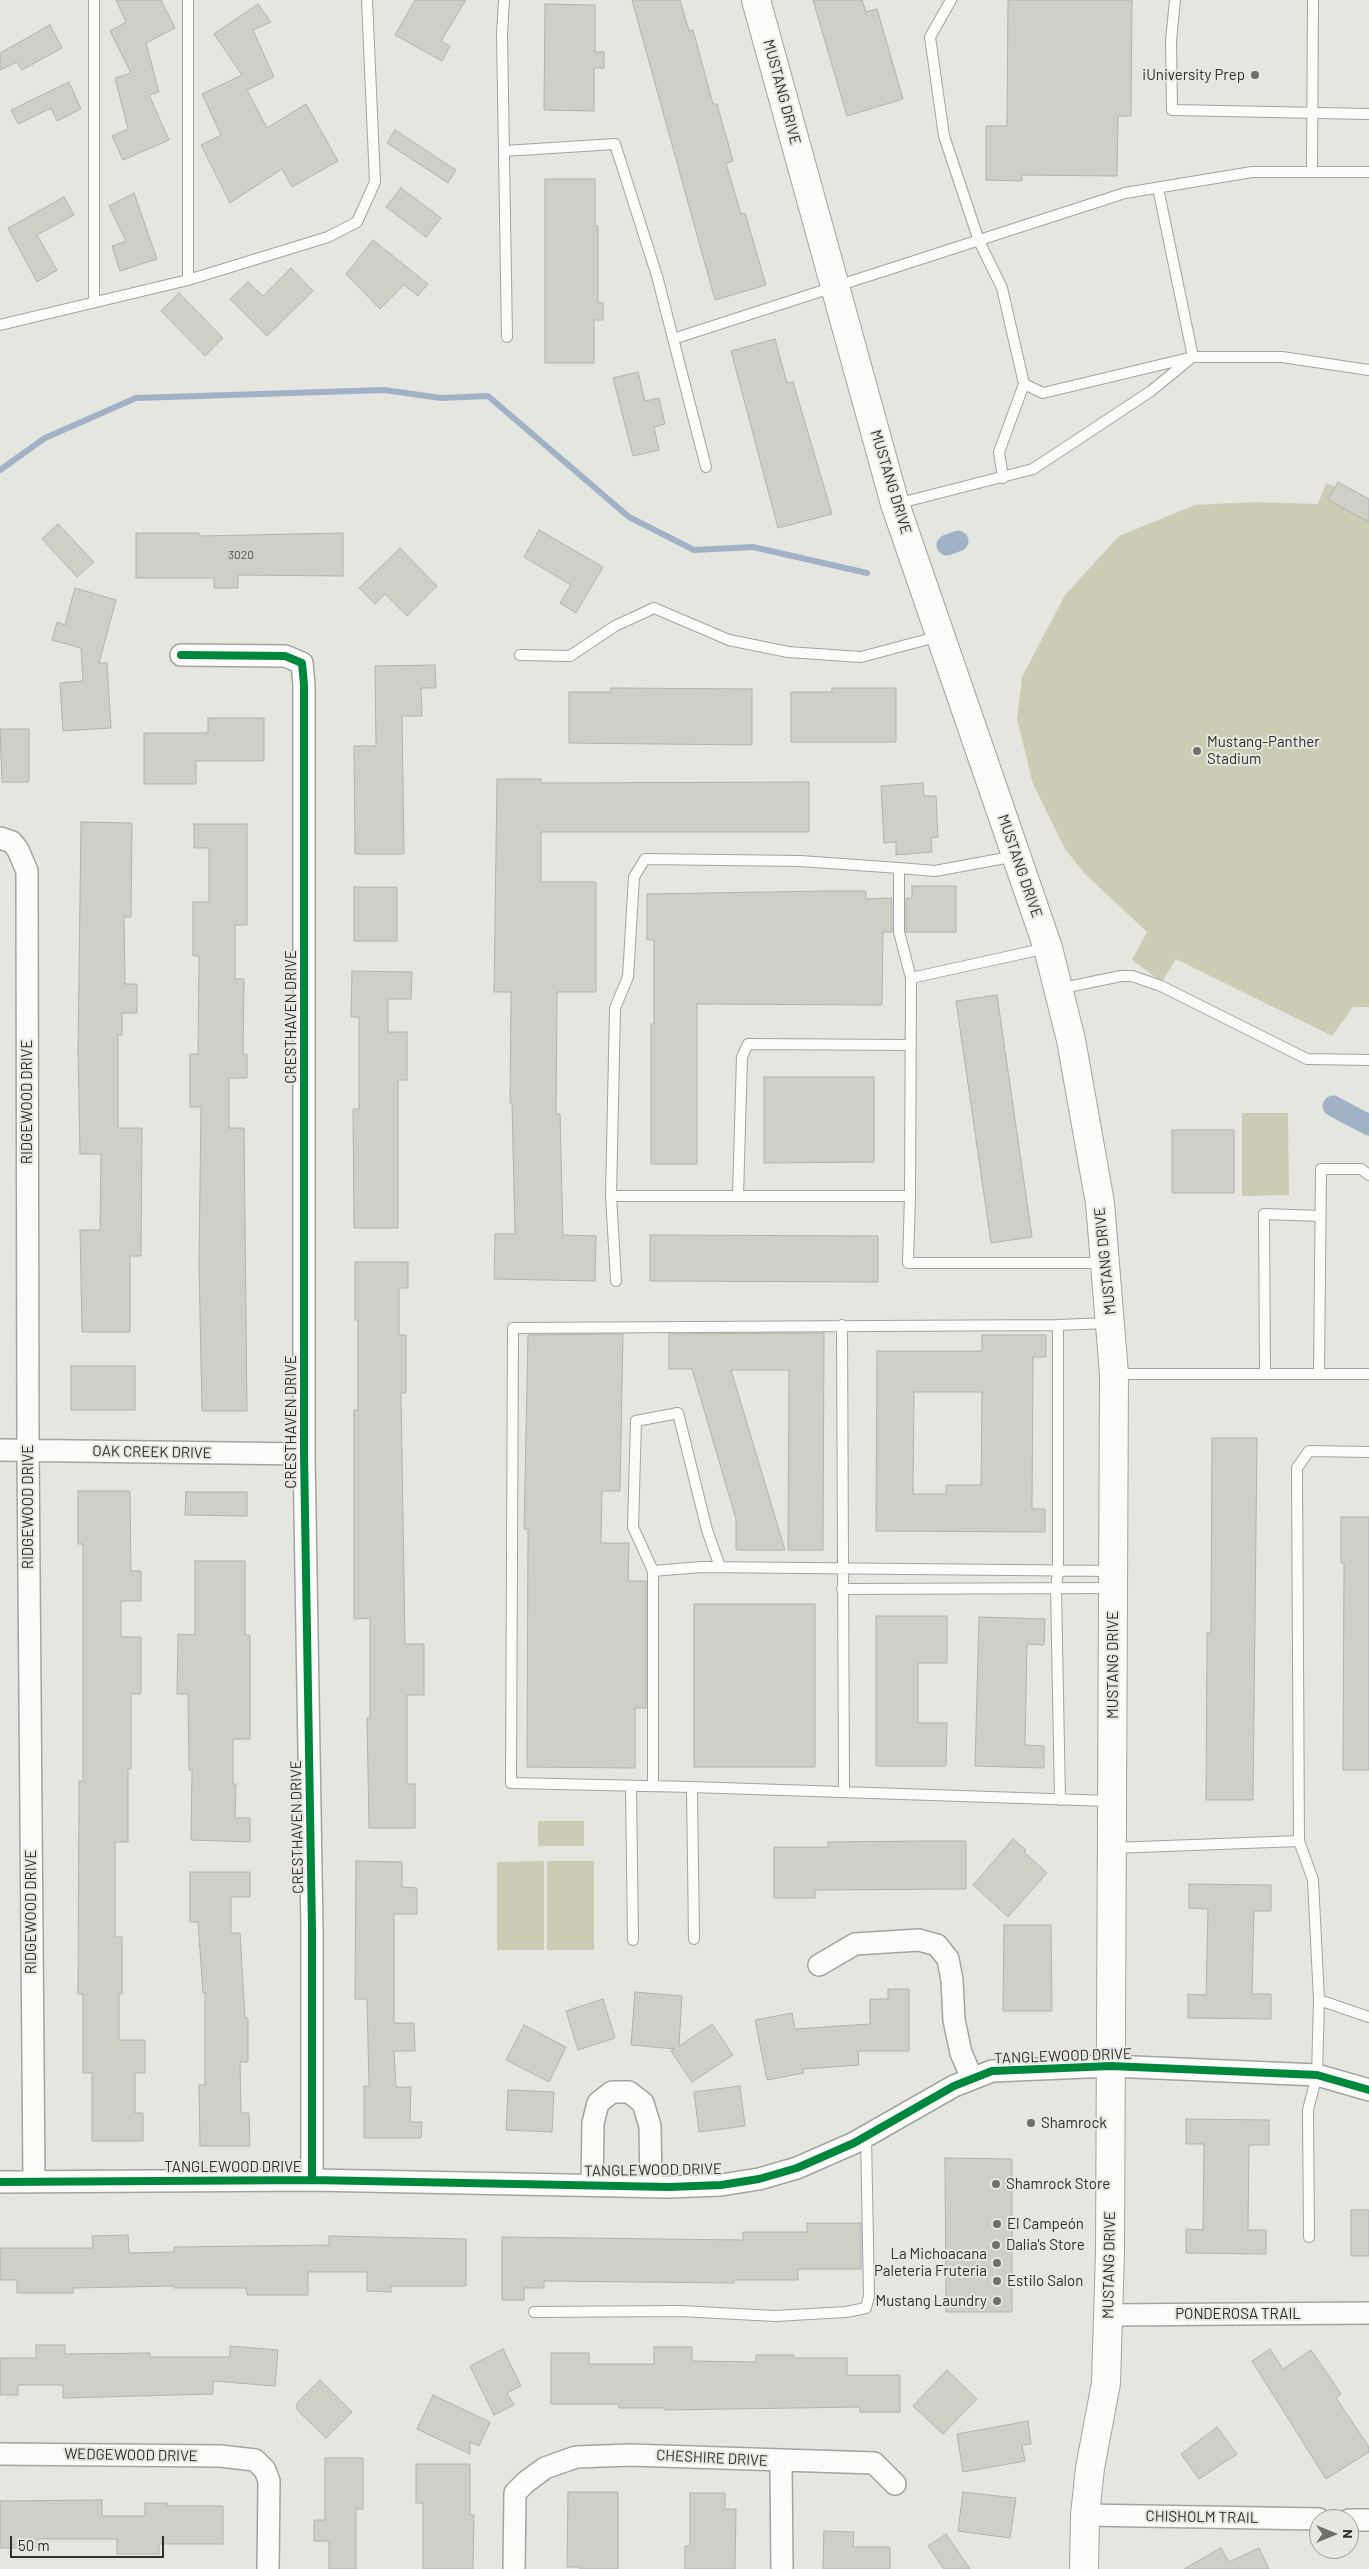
<!DOCTYPE html>
<meta charset="utf-8">
<style>
body{margin:0}
#map{position:relative;width:1369px;height:2569px;overflow:hidden;background:#e6e6e1;font-family:Barlow,sans-serif}
canvas{display:block}
.north{position:absolute;left:1309px;top:2509px;width:50px;height:50px;box-sizing:border-box;background:#e7e7e0;border:1px solid #9d9d98;border-radius:50%;rotate:90deg;font-size:14px;font-weight:700;line-height:20px;text-align:center;color:#2f2f2c}
.north::after{content:'';display:block;margin:auto;width:18px;height:22px;background:#6f6f6b;clip-path:polygon(50% 0,100% 100%,50% 72%,0 100%)}
.scale{position:absolute;left:10px;top:2536px;width:154px;height:22px;box-sizing:border-box;border:2px solid #2f2f2c;border-top:0;padding-left:6px;font-size:15px;line-height:18px;white-space:nowrap;color:#2f2f2c;-webkit-text-stroke:4px #e7e7e0;paint-order:stroke}
</style>
<div id="map">
<canvas width="1369" height="2569"></canvas>
<div class="north">N</div>
<div class="scale">50 m</div>
</div>
<script>
const c = document.querySelector('canvas').getContext('2d');
c.lineJoin = 'round';
function fill(path, color) { c.fillStyle = color; c.fill(path, 'evenodd'); }
const toPath = rows => new Path2D(rows.map(r => 'M' + r).join(''));
function stroke(path, color, width, dash) { c.strokeStyle = color; c.lineWidth = width; c.lineCap = dash ? 'butt' : 'round'; c.setLineDash(dash || []); c.stroke(path); }
function drawText(font, color, halo, rows, align = 'center') {
  c.font = font + ' Barlow,sans-serif'; c.lineWidth = 4; c.setLineDash([]); c.textBaseline = 'middle'; c.strokeStyle = halo; c.fillStyle = color; for (const [text, x, y, turn = 0] of rows) {
    c.save(); c.translate(x, y); c.rotate((+turn || 0) * Math.PI / 180); c.textAlign = isNaN(turn) ? turn : align; if (halo) c.strokeText(text, 0, 0); c.fillText(text, 0, 0); c.restore();
  }
}
const green = toPath([
 [1326,483,1369,503,1369,1007,1353,1007,1332,1036,1176,959,1162,982,1132,960,1147,932,1085,874,1065,849,1033,784,1017,719,1022,677,1065,595,1119,536,1195,505,1253,502,1318,504],
 [1242,1113,1288,1113,1289,1195,1242,1196],
 [538,1821,584,1821,584,1846,538,1846],
 [544,1861,544,1950,497,1950,497,1862],
 [547,1861,594,1861,594,1950,547,1950]
]);
const stream = toPath([
 [0,470,45,438,136,398,384,390,441,398,488,396,629,517,694,550,753,547,867,573]
]);
const canal = toPath([
 [947,545,958,541],
 [1333,1106,1369,1125]
]);
const building = toPath([
 [116,0,161,0,175,28,146,43,159,92,149,95,169,140,123,160,112,136,128,129,115,78,131,73,110,31,126,22,116,0],
 [415,0,466,0,441,41,450,46,442,61,395,35,415,0],
 [632,0,680,0,689,31,693,30,713,104,717,104,733,161,726,163,741,214,745,213,766,285,715,300,632,0],
 [813,0,862,0,866,12,877,9,903,99,847,116,813,0],
 [1008,0,1132,0,1131,116,1118,116,1117,176,1022,175,1022,181,986,180,986,126,1007,126,1008,0],
 [258,4,271,22,253,30,274,77,247,90,267,128,306,104,338,161,292,187,282,169,230,203,201,145,221,135,202,94,242,75,214,34,258,4],
 [545,4,595,5,595,52,604,52,604,68,594,68,594,111,544,110,545,4],
 [50,25,62,48,22,70,17,62,0,70,0,53,50,25],
 [69,82,81,109,57,121,51,108,18,124,11,110,69,82],
 [395,130,456,170,448,183,387,143,395,130],
 [545,179,595,179,595,226,598,226,598,303,603,303,603,320,594,320,594,363,545,363,545,179],
 [401,188,441,218,426,237,386,207,401,188],
 [134,193,157,259,120,271,112,246,126,241,109,206,134,193],
 [64,197,74,215,37,235,57,270,37,282,8,228,64,197],
 [373,240,428,284,418,296,404,285,380,309,346,274,373,240],
 [291,268,313,291,267,336,230,299,248,282,263,296,291,268],
 [179,293,223,338,205,356,161,311,179,293],
 [775,339,787,383,793,382,832,514,778,528,731,351,775,339],
 [638,372,645,401,659,398,665,424,654,427,659,450,633,456,613,378,638,372],
 [1338,482,1369,499,1369,522,1328,500,1338,482],
 [58,524,94,562,77,577,42,539,58,524],
 [539,530,603,567,576,613,560,603,571,585,524,557,539,530],
 [136,533,199,533,199,536,343,533,343,576,238,575,238,588,214,588,214,578,136,578,136,533],
 [400,548,437,586,407,616,385,594,375,604,359,588,400,548],
 [75,588,116,600,99,663,107,663,111,728,63,731,60,683,83,681,81,648,52,640,57,622,65,625,75,588],
 [435,665,436,688,421,688,422,716,402,716,404,854,355,854,354,746,376,746,375,666,435,665],
 [611,688,752,689,752,745,569,743,569,692,611,692,611,688],
 [832,688,896,688,896,742,791,742,791,692,832,692,832,688],
 [208,718,264,718,264,761,196,761,196,784,144,784,144,733,208,733,208,718],
 [0,729,29,729,29,782,2,782,0,729],
 [497,779,541,779,541,783,809,782,809,832,541,832,541,882,596,882,596,992,557,992,556,1114,560,1114,563,1235,596,1236,595,1281,494,1279,495,1234,515,1234,512,1103,510,1103,511,992,494,992,497,779],
 [923,783,924,796,936,796,938,837,931,838,932,852,896,855,896,842,884,843,881,786,923,783],
 [81,822,132,823,131,917,124,917,125,984,137,984,137,1013,122,1013,122,1035,118,1035,118,1128,142,1128,141,1256,130,1256,130,1332,82,1332,80,1230,100,1230,101,1154,80,1154,78,1051,81,822],
 [194,824,247,824,247,925,235,925,235,979,244,979,243,1054,247,1054,247,1078,229,1078,229,1128,244,1128,247,1411,202,1411,199,1263,201,1107,190,1107,190,1054,198,1054,199,956,193,956,193,902,209,902,209,848,194,848,194,824],
 [912,886,956,886,956,932,906,932,906,898,912,898,912,886],
 [354,887,397,887,397,941,354,941,354,887],
 [826,891,866,891,866,899,892,898,892,932,883,932,882,1005,697,1004,697,1164,651,1164,651,1024,654,1024,654,940,647,940,647,894,826,891],
 [352,971,412,972,411,999,388,999,388,1032,407,1032,407,1080,398,1080,398,1228,354,1228,353,1109,359,1109,359,1017,351,1017,352,971],
 [997,995,1032,1237,991,1243,956,1001,997,995],
 [764,1077,874,1077,874,1162,764,1163,764,1077],
 [1172,1130,1234,1130,1234,1193,1172,1193,1172,1130],
 [650,1235,878,1236,878,1282,650,1281,650,1235],
 [355,1262,408,1262,408,1288,399,1288,399,1335,406,1335,406,1393,401,1393,405,1644,424,1644,424,1695,407,1695,407,1784,415,1784,415,1828,369,1828,367,1718,370,1718,370,1618,354,1619,354,1410,358,1410,358,1320,355,1320,355,1262],
 [824,1333,823,1550,788,1550,789,1370,731,1370,785,1550,736,1550,736,1519,692,1369,669,1369,669,1334,824,1333],
 [623,1334,620,1491,602,1491,601,1543,629,1543,628,1581,646,1581,646,1708,635,1708,635,1768,527,1767,528,1529,524,1529,528,1335,623,1334],
 [982,1335,1046,1335,1046,1357,1033,1357,1032,1509,1045,1509,1045,1532,876,1531,877,1351,982,1351,982,1335],
 [914,1392,982,1392,981,1485,946,1485,946,1494,913,1494,914,1392],
 [71,1366,135,1366,135,1410,71,1410,71,1366],
 [1212,1438,1257,1438,1253,1800,1206,1800,1207,1633,1211,1633,1212,1438],
 [78,1491,130,1491,131,1571,141,1571,141,1601,121,1601,121,1637,141,1637,141,1694,131,1694,131,1769,128,1769,128,1842,115,1842,115,1937,122,1937,122,1994,119,1994,119,2040,145,2040,145,2073,135,2073,135,2113,143,2113,143,2141,92,2141,92,2073,83,2073,83,1994,78,1994,79,1781,83,1781,83,1544,78,1544,78,1491],
 [186,1492,247,1492,247,1516,185,1515,186,1492],
 [1341,1517,1369,1517,1369,1770,1343,1770,1344,1563,1341,1563,1341,1517],
 [195,1561,245,1561,245,1635,250,1635,250,1739,233,1739,233,1784,236,1784,235,1818,250,1818,250,1842,191,1840,192,1770,189,1770,188,1694,177,1694,178,1634,195,1635,195,1561],
 [694,1604,815,1604,815,1767,694,1767,694,1604],
 [876,1616,947,1616,947,1663,918,1663,918,1723,947,1723,946,1766,876,1766,876,1616],
 [979,1617,1045,1619,1044,1645,1027,1644,1025,1745,1044,1746,1044,1768,975,1766,979,1617],
 [1013,1839,1026,1850,1024,1852,1047,1873,1008,1917,973,1885,1013,1839],
 [925,1841,966,1841,966,1889,815,1890,815,1898,774,1898,774,1847,828,1847,828,1842,925,1841],
 [356,1861,402,1862,402,1887,417,1888,417,1914,394,1914,394,2023,414,2023,415,2051,394,2051,396,2087,411,2087,410,2122,422,2122,421,2138,364,2138,364,2086,369,2086,367,1999,355,1999,356,1861],
 [190,1872,250,1872,250,1897,231,1897,231,1933,240,1933,245,2018,248,2018,248,2062,240,2062,241,2113,249,2113,250,2146,200,2146,199,2085,205,2085,205,1992,203,1993,198,1922,190,1922,190,1872],
 [1189,1884,1271,1885,1271,1911,1254,1911,1252,1994,1271,1994,1271,2019,1188,2018,1188,1994,1206,1995,1208,1909,1189,1908,1189,1884],
 [1004,1925,1051,1925,1052,2011,1003,2011,1004,1925],
 [888,1989,909,1989,909,2051,858,2051,859,2065,803,2069,804,2073,767,2080,755,2020,792,2013,795,2029,870,2024,870,1999,888,1999,888,1989],
 [635,1992,682,1996,679,2046,712,2024,733,2055,692,2082,671,2051,675,2049,631,2045,635,1992],
 [603,1999,615,2038,578,2050,566,2011,603,1999],
 [524,2025,566,2047,549,2082,506,2060,524,2025],
 [740,2086,745,2126,699,2132,694,2092,740,2086],
 [508,2090,554,2092,552,2132,506,2130,508,2090],
 [1186,2119,1269,2120,1269,2145,1249,2145,1248,2230,1266,2230,1266,2254,1186,2253,1186,2229,1203,2230,1204,2144,1186,2144,1186,2119],
 [945,2158,1012,2159,1012,2312,946,2312,945,2158],
 [1351,2210,1369,2210,1369,2256,1351,2256,1351,2210],
 [807,2223,861,2223,861,2269,798,2269,798,2280,734,2280,734,2283,544,2281,544,2288,524,2288,524,2300,502,2300,502,2237,743,2240,743,2232,807,2232,807,2223],
 [128,2235,129,2253,174,2252,174,2247,329,2245,329,2236,466,2239,466,2286,391,2286,391,2292,367,2291,367,2272,308,2272,308,2295,247,2295,246,2288,174,2288,174,2286,73,2288,73,2293,17,2293,17,2280,0,2280,0,2248,93,2248,92,2236,128,2235],
 [36,2345,65,2345,65,2354,150,2353,150,2357,230,2357,230,2346,278,2350,275,2386,213,2381,213,2394,63,2398,63,2385,18,2385,18,2395,0,2395,0,2358,36,2358,36,2345],
 [654,2347,692,2347,692,2361,756,2362,756,2355,794,2355,794,2358,847,2358,847,2375,900,2375,900,2412,860,2412,860,2407,665,2410,665,2408,619,2408,619,2404,551,2404,551,2353,589,2353,589,2364,654,2364,654,2347],
 [503,2349,521,2386,507,2393,514,2405,494,2415,470,2366,503,2349],
 [1270,2349,1283,2369,1311,2350,1341,2394,1336,2398,1369,2447,1369,2452,1326,2479,1252,2361,1270,2349],
 [947,2370,977,2399,943,2434,913,2406,947,2370],
 [320,2380,352,2412,326,2438,297,2410,297,2403,320,2380],
 [433,2395,490,2422,479,2446,470,2442,470,2454,417,2429,433,2395],
 [1028,2421,1031,2444,1022,2445,1025,2461,963,2472,957,2434,1028,2421],
 [1217,2427,1237,2454,1199,2479,1181,2454,1217,2427],
 [325,2458,363,2458,363,2509,356,2509,356,2569,329,2569,329,2541,314,2541,314,2520,325,2520,325,2458],
 [416,2464,470,2464,470,2515,474,2515,473,2569,423,2569,423,2503,416,2503,416,2464],
 [568,2492,618,2492,618,2569,580,2569,580,2567,567,2567,568,2492],
 [963,2492,1016,2498,1010,2538,958,2531,963,2492],
 [690,2493,725,2493,725,2509,736,2509,735,2569,685,2569,685,2546,690,2546,690,2493],
 [102,2500,102,2516,145,2516,145,2503,167,2503,167,2506,223,2506,223,2544,159,2544,159,2554,117,2554,117,2539,38,2539,38,2548,0,2548,0,2501,102,2500],
 [824,2531,854,2532,853,2547,890,2547,890,2569,823,2569,824,2531],
 [946,2534,970,2569,944,2569,928,2546,946,2534],
 [1221,2548,1229,2562,1259,2548,1269,2569,1184,2569,1221,2548]
]);
const service = toPath([
 [94,0,94,302],
 [188,0,188,280],
 [504,0,502,34,507,337],
 [951,0,930,37,944,136,979,241,1002,288,1024,384,999,452,1003,478],
 [1175,0,1171,41,1172,110,1369,114],
 [504,151,615,144,657,276,706,467],
 [1312,172,1313,0],
 [1158,188,1193,357],
 [0,325,188,280,328,237,357,222,375,182,367,0],
 [673,339,1125,193,1252,172,1369,172],
 [1024,384,1043,393,1193,357,1282,357,1369,370],
 [896,504,1033,469,1151,391,1190,359],
 [520,655,570,656,615,626,654,608,729,640,788,652,861,657,940,636],
 [899,868,899,932,911,978,910,1196,611,1196,615,1008,628,977,634,877,645,859,800,861,899,868,935,871,1016,856],
 [911,978,1047,948],
 [1058,989,1121,976,1132,976,1161,986,1307,1059,1369,1060],
 [611,1196,616,1281],
 [738,1196,742,1057,748,1044,911,1045],
 [910,1196,908,1263,1105,1263],
 [1108,1323,1058,1325,513,1328,511,1783,692,1787,1110,1801],
 [842,1325,844,1792],
 [1058,1325,1058,1571,1056,1588,1060,1800],
 [1115,1374,1369,1374],
 [1265,1374,1264,1214,1320,1216],
 [1319,1374,1321,1169,1361,1169,1369,1175],
 [653,1571,633,1527,636,1421,678,1413,707,1530,720,1567],
 [842,1589,1111,1588],
 [653,1785,653,1571,701,1567,1113,1571],
 [631,1787,633,1940],
 [692,1787,694,1939],
 [1113,1848,1299,1841],
 [1319,2000,1369,2017],
 [1309,2237,1308,2110,1317,2075,1319,2000,1313,1880,1299,1841,1297,1468,1309,1451,1369,1452],
 [534,2312,680,2311,775,2316,846,2312,866,2308,869,2296,866,2136]
]);
const minor = toPath([
 [181,655,285,656,302,663,304,685,304,1454,312,1929,312,2180],
 [0,838,12,842,18,850,27,871,28,1450,34,2182],
 [0,1450,304,1454],
 [819,1965,855,1944,919,1940,937,1945,948,1959,952,1980,954,2020,961,2053,972,2078],
 [0,2182,312,2180,669,2187,721,2185,759,2179,797,2168,854,2143,954,2086,992,2071,1111,2066,1317,2075,1369,2090],
 [592,2185,593,2123,598,2103,612,2092,629,2092,643,2103,650,2126,651,2186],
 [1108,2315,1369,2313],
 [0,2454,220,2456,255,2460,265,2470,269,2481,268,2569],
 [781,2462,782,2569],
 [1085,2515,1319,2519],
 [1349,2520,1369,2520],
 [514,2569,515,2493,526,2482,545,2468,576,2457,630,2455,874,2463,895,2484]
]);
const secondary = toPath([
 [756,0,895,504,1048,948,1071,1040,1100,1203,1114,1374,1110,2252,1106,2383,1090,2468,1085,2515,1084,2569]
]);
const cycleway = toPath([
 [181,655,285,656,302,663,304,685,304,1454,312,1929,312,2180],
 [0,2182,312,2180,669,2187,721,2185,759,2179,797,2168,854,2143,954,2086,992,2071,1111,2066,1317,2075,1369,2090]
]);
const markers = [
 [1255,75,5,"#6f6f6b"],
 [1197,751,5,"#6f6f6b"],
 [1031,2123,5,"#6f6f6b"],
 [996,2184,5,"#6f6f6b"],
 [997,2224,5,"#6f6f6b"],
 [996,2245,5,"#6f6f6b"],
 [997,2263,5,"#6f6f6b"],
 [997,2281,5,"#6f6f6b"],
 [997,2301,5,"#6f6f6b"]
];
const numberNames = [
 ["3020",241,555]
];
const poiNames = [
 ["iUniversity Prep",1245,75,"right"],
 ["Mustang-Panther",1207,742],
 ["Stadium",1207,759],
 ["Shamrock",1041,2123],
 ["Shamrock Store",1006,2184],
 ["El Campeón",1007,2224],
 ["Dalia's Store",1006,2245],
 ["La Michoacana",987,2254,"right"],
 ["Paleteria Fruteria",987,2271,"right"],
 ["Estilo Salon",1007,2281],
 ["Mustang Laundry",987,2301,"right"]
];
const streetNames = [
 ["MUSTANG DRIVE",782,92,75],
 ["MUSTANG DRIVE",891,482,73],
 ["MUSTANG DRIVE",1020,866,71],
 ["CRESTHAVEN DRIVE",291,1017,-90],
 ["RIDGEWOOD DRIVE",27,1102,-90],
 ["MUSTANG DRIVE",1105,1261,-96],
 ["CRESTHAVEN DRIVE",291,1422,-90],
 ["OAK CREEK DRIVE",152,1452,1],
 ["RIDGEWOOD DRIVE",28,1507,-90],
 ["MUSTANG DRIVE",1113,1665,-90],
 ["CRESTHAVEN DRIVE",297,1827,-91],
 ["RIDGEWOOD DRIVE",31,1912,-90],
 ["TANGLEWOOD DRIVE",1063,2056,-2],
 ["TANGLEWOOD DRIVE",233,2167],
 ["TANGLEWOOD DRIVE",653,2170,-1],
 ["MUSTANG DRIVE",1109,2265,-89],
 ["PONDEROSA TRAIL",1238,2314],
 ["WEDGEWOOD DRIVE",131,2455,1],
 ["CHESHIRE DRIVE",712,2458,3],
 ["CHISHOLM TRAIL",1202,2517,1]
];
fill(green, '#ccccb5');
stroke(stream, '#a2b2c6', 6);
stroke(canal, '#a2b2c6', 21);
fill(building, '#cfcfc6');
stroke(building, '#b2b2af', 1);
stroke(service, '#a3a3a0', 12);
stroke(minor, '#a3a3a0', 24);
stroke(secondary, '#a3a3a0', 30);
stroke(service, '#fbfbfa', 10);
stroke(minor, '#fbfbfa', 21);
stroke(secondary, '#fbfbfa', 28);
stroke(cycleway, '#00873e', 8);
for (const [x, y, r, color] of markers) { const dot = new Path2D(); dot.arc(x, y, r, 0, 2 * Math.PI); c.fillStyle = color; c.fill(dot); stroke(dot, '#e7e7e0', 2); }
drawText('12px', '#595954', null, numberNames);
drawText('15px', '#2f2f2c', '#e7e7e0', poiNames, 'left');
drawText('15px', '#2f2f2c', '#e7e7e0', streetNames);
</script>
